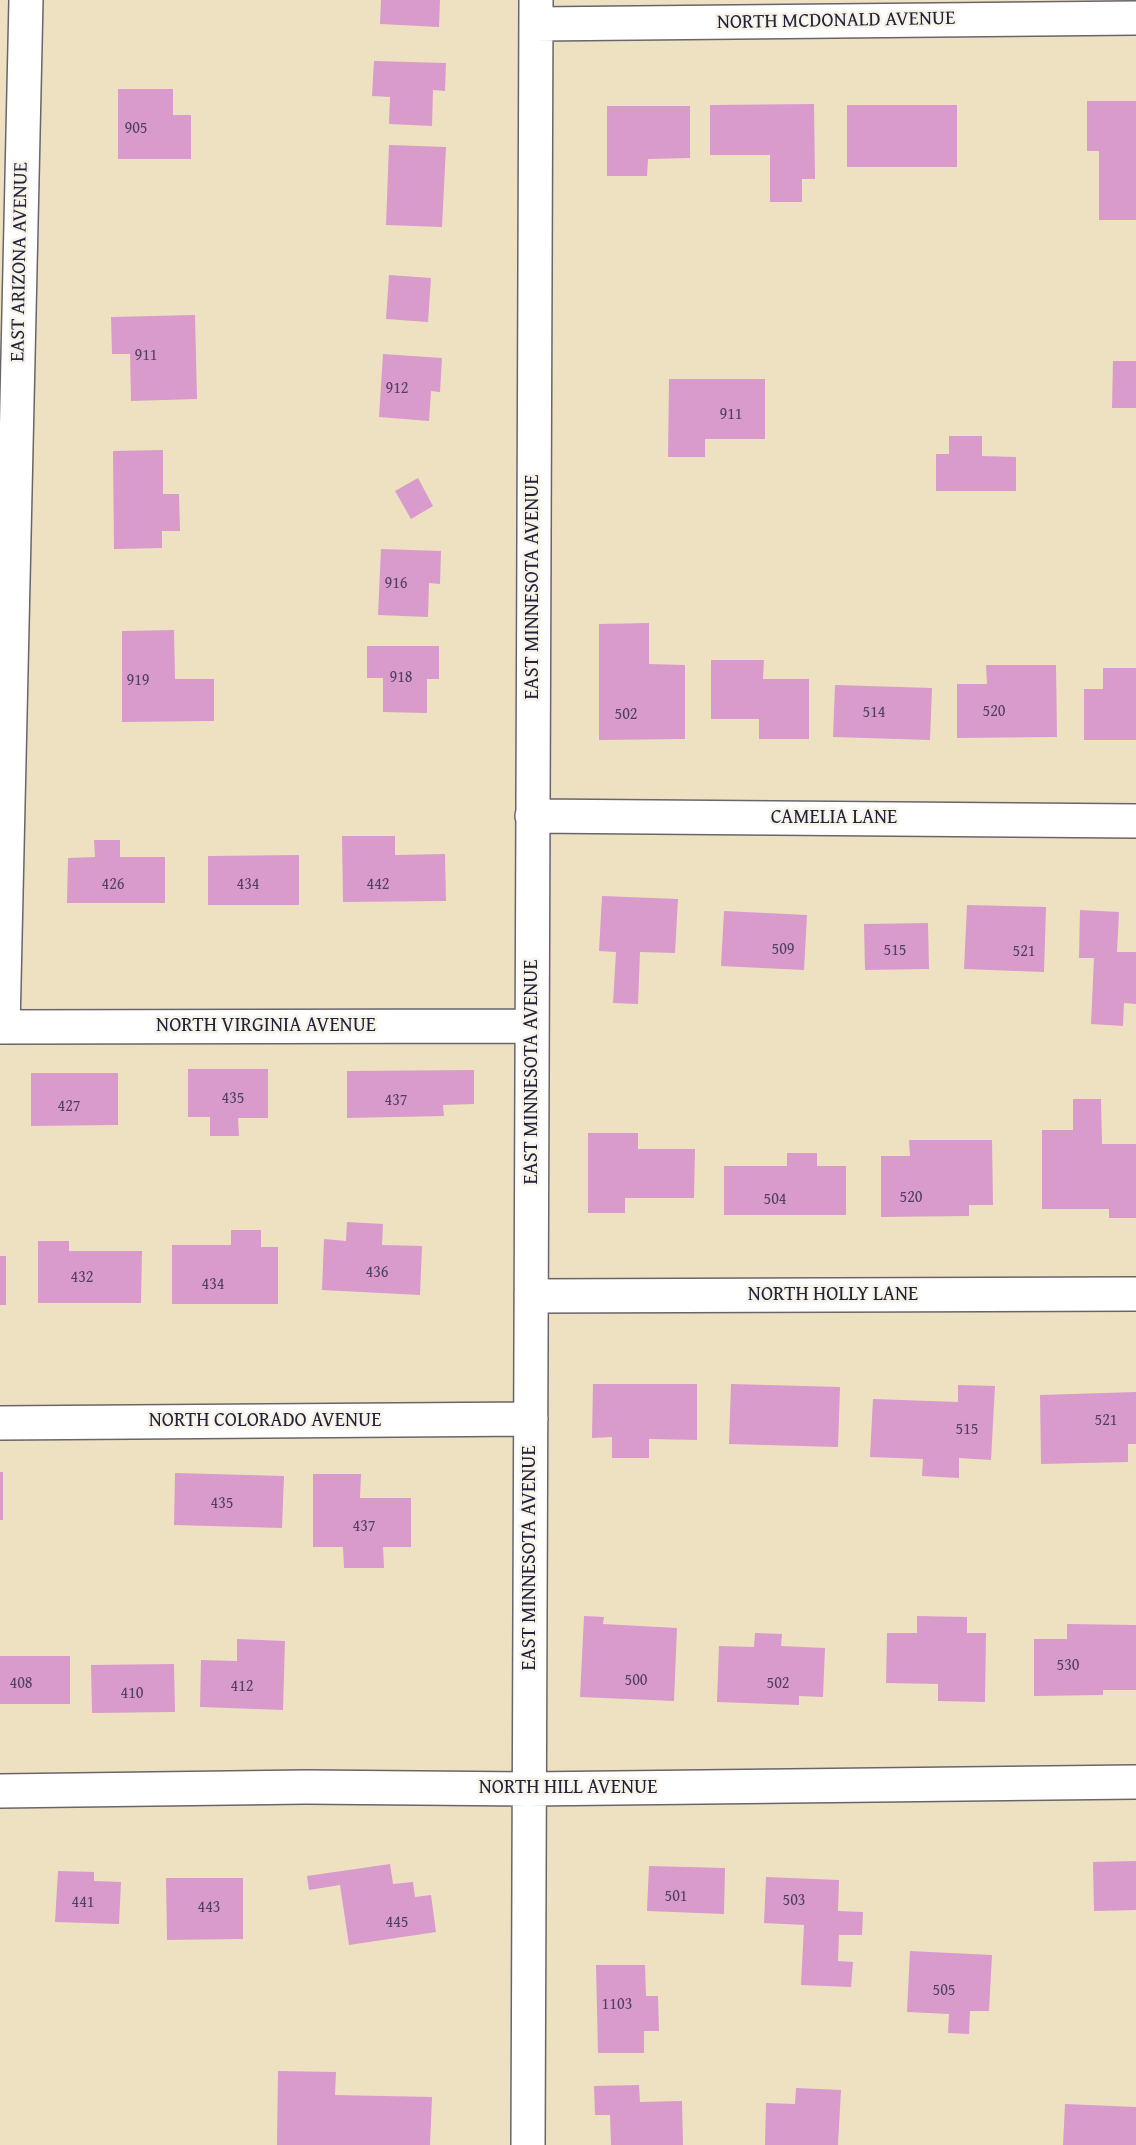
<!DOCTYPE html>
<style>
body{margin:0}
canvas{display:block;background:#ede1c2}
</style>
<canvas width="1136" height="2145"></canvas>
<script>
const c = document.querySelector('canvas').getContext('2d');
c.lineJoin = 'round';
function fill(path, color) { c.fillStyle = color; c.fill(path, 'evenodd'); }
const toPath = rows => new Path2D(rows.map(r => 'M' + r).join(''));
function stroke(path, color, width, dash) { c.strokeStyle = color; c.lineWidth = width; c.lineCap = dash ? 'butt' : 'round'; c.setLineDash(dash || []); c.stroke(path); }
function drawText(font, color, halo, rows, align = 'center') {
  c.font = font + ' "Gentium Book Plus",serif'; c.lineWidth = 5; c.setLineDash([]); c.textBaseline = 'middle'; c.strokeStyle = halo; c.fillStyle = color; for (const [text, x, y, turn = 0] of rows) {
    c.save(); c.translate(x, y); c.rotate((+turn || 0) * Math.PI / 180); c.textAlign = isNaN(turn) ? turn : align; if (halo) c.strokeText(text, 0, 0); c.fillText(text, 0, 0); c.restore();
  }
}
const building = toPath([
 [381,0,440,0,439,27,380,24],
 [374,61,446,63,445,91,433,90,432,126,389,124,390,97,372,96],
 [118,89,173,89,173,115,191,115,191,159,118,159],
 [1087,101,1136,101,1136,220,1099,220,1099,151,1087,151],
 [814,104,815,179,802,179,802,202,770,202,770,155,710,155,710,105],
 [847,105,957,105,957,167,847,167],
 [607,106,690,106,690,158,648,159,647,176,607,176],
 [389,145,446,147,442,227,386,225],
 [389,275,431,278,428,322,386,319],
 [195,315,197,399,131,401,130,354,112,354,111,317],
 [383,354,442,358,440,392,431,391,429,421,379,417],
 [1113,361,1136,361,1136,408,1112,408],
 [669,379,765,379,765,439,705,439,705,457,668,457],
 [949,436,982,436,982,456,1016,457,1016,491,936,491,936,454,949,454],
 [163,450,163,494,179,494,180,531,162,531,162,548,114,549,113,451],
 [418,478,433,506,411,519,395,491],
 [381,549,441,551,440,584,429,583,428,617,378,615],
 [649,623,649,664,685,665,685,739,599,740,599,624],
 [174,630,175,679,214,679,214,721,122,722,122,631],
 [367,646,439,646,439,679,427,679,427,713,383,712,383,678,367,678],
 [711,660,764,660,763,679,809,679,809,739,759,739,759,719,711,719],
 [986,665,1056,665,1057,737,957,738,957,684,987,684],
 [1103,668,1136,668,1136,740,1084,740,1084,689,1103,689],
 [835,685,932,688,930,740,833,737],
 [342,836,395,836,395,855,445,854,446,901,343,902],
 [94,840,120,840,120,857,165,857,165,903,67,903,68,858,95,857],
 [299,855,299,905,208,905,208,856],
 [602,896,678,899,675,953,640,952,638,1004,613,1003,616,952,599,951],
 [967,905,1046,907,1044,972,964,969],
 [1080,910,1119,912,1117,952,1136,952,1136,1004,1124,1003,1123,1026,1091,1024,1094,958,1079,958],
 [724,911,807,915,804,970,721,966],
 [928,923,929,969,865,970,864,924],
 [188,1069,268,1069,268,1118,238,1118,239,1136,210,1136,210,1117,188,1117],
 [474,1070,474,1104,443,1105,444,1116,347,1118,347,1071],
 [31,1073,118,1073,118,1125,31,1126],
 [1073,1099,1101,1099,1102,1144,1136,1144,1136,1218,1109,1218,1109,1209,1042,1209,1042,1130,1073,1130],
 [588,1133,638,1133,638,1149,695,1149,694,1198,625,1198,625,1213,588,1213],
 [909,1140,992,1140,993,1205,969,1205,969,1216,881,1217,881,1156,910,1156],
 [787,1153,817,1153,817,1166,846,1166,846,1215,724,1215,724,1166,787,1166],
 [347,1222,383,1224,382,1245,422,1246,420,1295,322,1290,324,1239,346,1241],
 [231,1230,261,1230,261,1247,278,1247,278,1304,172,1304,172,1245,231,1245],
 [38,1241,69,1241,69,1251,142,1251,141,1303,38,1303],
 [0,1256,6,1256,6,1305,0,1305],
 [593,1384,697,1384,697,1440,649,1439,649,1458,612,1458,612,1437,592,1438],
 [731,1384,840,1387,838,1447,729,1444],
 [958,1385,995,1386,991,1460,959,1458,959,1478,922,1476,923,1459,870,1457,873,1399,958,1402],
 [1136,1392,1136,1444,1128,1444,1128,1462,1041,1464,1040,1395],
 [0,1472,3,1472,3,1520,0,1520],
 [175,1473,284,1476,282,1528,174,1525],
 [313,1474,361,1474,360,1498,411,1498,411,1547,383,1547,384,1568,344,1568,343,1547,313,1547],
 [584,1616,604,1617,603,1624,677,1628,674,1701,580,1697],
 [917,1616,967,1617,967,1633,986,1633,985,1702,938,1701,938,1684,886,1683,887,1633,917,1633],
 [1067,1624,1136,1625,1136,1690,1103,1690,1103,1695,1034,1696,1034,1639,1067,1639],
 [755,1633,782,1634,781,1646,825,1648,823,1697,799,1696,799,1705,717,1702,719,1646,754,1647],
 [237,1639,285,1641,283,1710,200,1707,201,1660,237,1661],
 [0,1656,70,1656,70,1704,0,1704],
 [174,1664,175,1712,92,1713,91,1665],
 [1136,1861,1136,1910,1094,1911,1093,1862],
 [390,1864,393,1884,413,1882,415,1897,431,1895,436,1932,349,1945,340,1885,309,1890,307,1876],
 [649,1866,725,1868,724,1914,647,1911],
 [58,1871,94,1872,94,1881,121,1882,119,1924,55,1922],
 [766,1877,839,1880,838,1911,863,1912,862,1935,839,1935,838,1961,853,1962,851,1987,801,1985,804,1925,764,1923],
 [166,1878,243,1878,243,1939,167,1940],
 [910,1951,992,1955,989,2011,970,2011,969,2034,948,2033,949,2014,907,2012],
 [596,1965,645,1965,646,1996,658,1996,659,2031,644,2031,644,2053,598,2053],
 [278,2071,336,2072,335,2095,432,2097,430,2145,277,2145],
 [639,2085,640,2102,682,2101,683,2145,611,2145,610,2115,595,2115,594,2086],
 [796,2088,841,2090,838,2145,765,2145,766,2103,795,2104],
 [1065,2104,1136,2107,1136,2145,1063,2145]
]);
const minor = toPath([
 [536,24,1136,18],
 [532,816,1136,821],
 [0,1027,532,1026],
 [3,1027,26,0],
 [531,1296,1136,1294],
 [0,1423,531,1419],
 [0,1791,306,1787,529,1789,1136,1782],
 [528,2145,536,0]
]);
const numberNames = [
 ["905",136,129],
 ["911",146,356],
 ["912",397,389],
 ["911",731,415],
 ["916",396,584],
 ["918",401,678],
 ["919",138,681],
 ["520",994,712],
 ["514",874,713],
 ["502",626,715],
 ["426",113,885],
 ["434",248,885],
 ["442",378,885],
 ["509",783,950],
 ["515",895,951],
 ["521",1024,952],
 ["435",233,1099],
 ["437",396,1101],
 ["427",69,1107],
 ["520",911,1198],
 ["504",775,1200],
 ["436",377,1273],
 ["432",82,1278],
 ["434",213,1285],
 ["521",1106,1421],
 ["515",967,1430],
 ["435",222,1504],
 ["437",364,1527],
 ["530",1068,1666],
 ["500",636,1681],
 ["408",21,1684],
 ["502",778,1684],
 ["412",242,1687],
 ["410",132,1694],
 ["501",676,1897],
 ["503",794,1901],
 ["441",83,1903],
 ["443",209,1908],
 ["445",397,1923],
 ["505",944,1991],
 ["1103",617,2005]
];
const streetNames = [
 ["NORTH MCDONALD AVENUE",836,21,-1],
 ["EAST ARIZONA AVENUE",20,262,-89],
 ["EAST MINNESOTA AVENUE",533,587,-90],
 ["CAMELIA LANE",834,818],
 ["NORTH VIRGINIA AVENUE",266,1026],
 ["EAST MINNESOTA AVENUE",532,1072,-90],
 ["NORTH HOLLY LANE",833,1295],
 ["NORTH COLORADO AVENUE",265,1421],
 ["EAST MINNESOTA AVENUE",530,1558,-90],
 ["NORTH HILL AVENUE",568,1788]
];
fill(building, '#d99bcb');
stroke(minor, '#69656a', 36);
stroke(minor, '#fff', 33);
drawText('16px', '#50405f', null, numberNames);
drawText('20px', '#22223b', '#f7f3e8', streetNames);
</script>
